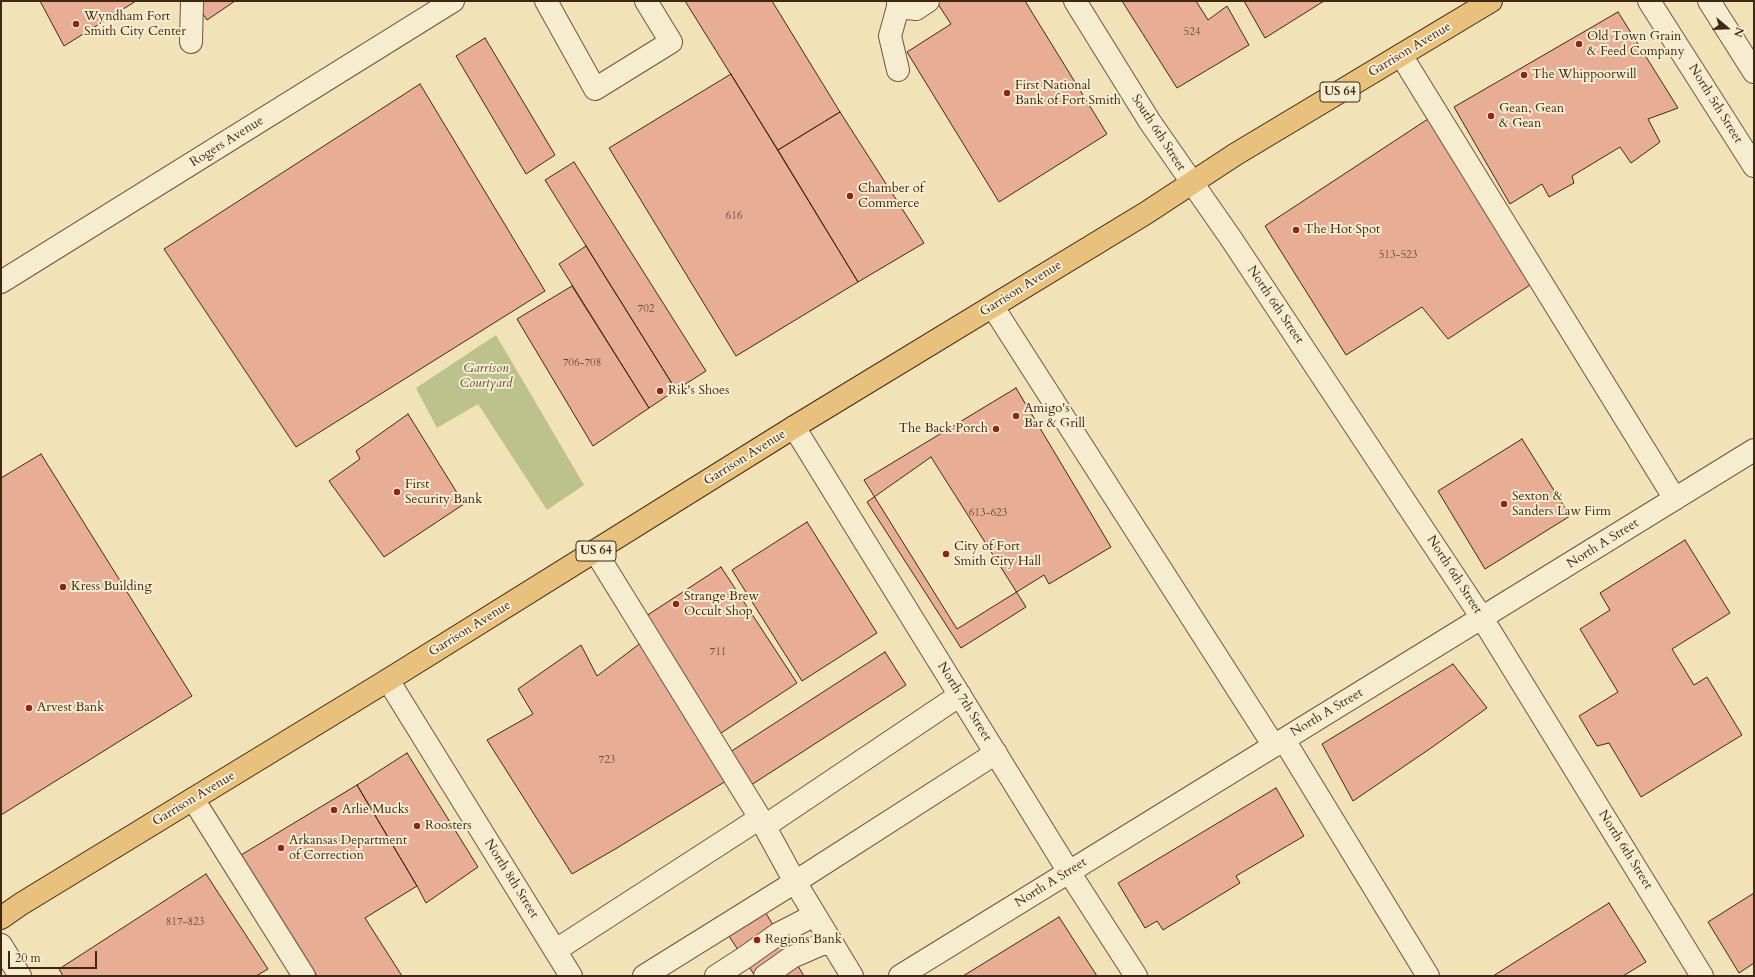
<!DOCTYPE html>
<style>
body{margin:0}
#map{position:relative;width:1755px;height:977px;overflow:hidden;background:#f1e2b7;font-family:Cardo,serif}
canvas{display:block}
.frame{position:absolute;inset:0;border:2px solid #412716;pointer-events:none}
.north{position:absolute;left:1707px;top:8px;width:40px;height:40px;-webkit-text-stroke:3px #f6ecd0;paint-order:stroke;rotate:109deg;font-size:11px;font-weight:700;line-height:16px;text-align:center;color:#412716}
.north::after{content:'';display:block;margin:auto;width:14px;height:18px;background:#412716;clip-path:polygon(50% 0,100% 100%,50% 72%,0 100%)}
.scale{position:absolute;left:8px;top:951px;width:89px;height:18px;box-sizing:border-box;border:2px solid #412716;border-top:0;padding-left:5px;font-size:12px;line-height:14px;white-space:nowrap;color:#412716;-webkit-text-stroke:3px #f6ecd0;paint-order:stroke}
</style>
<div id="map">
<canvas width="1755" height="977"></canvas>
<div class="frame"></div>
<div class="north">N</div>
<div class="scale">20 m</div>
</div>
<script>
const c = document.querySelector('canvas').getContext('2d');
c.lineJoin = 'round';
function fill(path, color) { c.fillStyle = color; c.fill(path, 'evenodd'); }
const toPath = rows => new Path2D(rows.map(r => 'M' + r).join(''));
function stroke(path, color, width, dash) { c.strokeStyle = color; c.lineWidth = width; c.lineCap = dash ? 'butt' : 'round'; c.setLineDash(dash || []); c.stroke(path); }
function drawText(font, color, halo, rows, align = 'center') {
  c.font = font + ' Cardo,serif'; c.lineWidth = 4; c.setLineDash([]); c.textBaseline = 'middle'; c.strokeStyle = halo; c.fillStyle = color; for (const [text, x, y, turn = 0] of rows) {
    c.save(); c.translate(x, y); c.rotate((+turn || 0) * Math.PI / 180); c.textAlign = isNaN(turn) ? turn : align; if (halo) c.strokeText(text, 0, 0); c.fillText(text, 0, 0); c.restore();
  }
}
const green = toPath([
 [496,335,584,485,547,510,478,404,437,428,416,388]
]);
const building = toPath([
 [40,1,136,1,64,46,40,1],
 [194,1,235,1,207,20,194,1],
 [685,1,772,1,840,112,778,150,685,1],
 [936,1,1025,1,1107,134,999,202,907,52,951,24,936,1],
 [1122,1,1196,1,1208,20,1227,6,1249,45,1177,88,1122,1],
 [1244,1,1324,1,1265,38,1244,1],
 [1618,12,1678,108,1648,119,1660,142,1631,163,1620,147,1572,176,1574,183,1549,197,1542,184,1510,204,1454,107,1618,12],
 [485,38,555,155,526,174,456,56,485,38],
 [731,74,858,282,736,356,609,148,731,74],
 [420,84,545,291,296,447,164,249,420,84],
 [840,112,924,243,858,282,778,150,840,112],
 [1431,117,1530,285,1448,339,1422,307,1346,355,1265,226,1431,117],
 [574,162,706,371,676,390,545,180,574,162],
 [586,246,676,390,649,408,559,264,586,246],
 [572,286,649,408,593,446,517,319,572,286],
 [1016,388,1111,547,1049,584,1044,575,957,629,864,480,1016,388],
 [408,414,464,504,384,557,329,481,360,459,356,451,408,414],
 [1522,439,1570,516,1485,569,1438,491,1522,439],
 [41,454,192,696,1,815,1,478,41,454],
 [931,457,1026,607,961,648,867,502,931,457],
 [807,522,877,633,802,681,732,570,807,522],
 [1685,540,1730,613,1672,649,1694,685,1707,677,1742,735,1641,797,1609,743,1597,746,1579,716,1618,692,1580,629,1610,610,1600,593,1685,540],
 [721,567,797,683,715,737,640,620,721,567],
 [642,642,726,781,617,848,572,874,487,740,533,714,518,689,581,645,597,676,642,642],
 [885,652,906,685,748,787,727,754,885,652],
 [1453,664,1487,708,1431,748,1353,801,1322,744,1453,664],
 [407,753,478,867,426,903,417,886,357,785,407,753],
 [357,785,417,886,365,918,402,976,317,976,241,855,357,785],
 [1276,788,1304,836,1236,876,1240,883,1163,930,1157,921,1145,928,1118,883,1276,788],
 [206,874,268,969,256,976,63,976,59,969,206,874],
 [1754,893,1754,963,1739,973,1708,922,1754,893],
 [1609,903,1646,962,1623,976,1493,976,1609,903],
 [764,910,804,976,755,976,727,933,764,910],
 [1059,917,1097,976,963,976,1059,917]
]);
const minor = toPath([
 [546,1,595,89,671,42,646,1],
 [1075,1,1150,122,1232,240,1482,618,1702,976],
 [1649,1,1754,166],
 [1709,1,1754,72],
 [898,2,898,7,916,9,928,1],
 [191,42,192,1],
 [1401,55,1675,499],
 [898,70,890,36,898,7,907,1],
 [1,282,453,1],
 [993,307,1274,746],
 [794,427,1069,872,1136,976],
 [595,551,760,818,795,882,852,976],
 [388,680,571,976],
 [1284,740,1428,976],
 [193,799,304,976],
 [765,826,960,695],
 [1,945,20,976],
 [556,950,760,818],
 [644,976,795,882,996,753],
 [716,976,744,958,778,934,815,915],
 [765,976,792,957,822,944,833,944],
 [900,976,1754,450]
]);
const major = toPath([
 [1,918,21,904,388,680,794,427,1146,213,1236,154,1491,1]
]);
const markers = [
 [76,24,4,"#8f2418"],
 [1579,44,4,"#8f2418"],
 [1524,75,4,"#8f2418"],
 [1007,93,4,"#8f2418"],
 [1491,116,4,"#8f2418"],
 [850,196,4,"#8f2418"],
 [1296,230,4,"#8f2418"],
 [660,391,4,"#8f2418"],
 [1016,416,4,"#8f2418"],
 [996,429,4,"#8f2418"],
 [397,492,4,"#8f2418"],
 [1504,504,4,"#8f2418"],
 [946,554,4,"#8f2418"],
 [63,587,4,"#8f2418"],
 [676,604,4,"#8f2418"],
 [29,708,4,"#8f2418"],
 [334,810,4,"#8f2418"],
 [417,826,4,"#8f2418"],
 [281,848,4,"#8f2418"],
 [757,940,4,"#8f2418"]
];
const numberNames = [
 ["524",1192,32],
 ["616",734,216],
 ["513-523",1398,255],
 ["702",646,309],
 ["706-708",582,363],
 ["613-623",988,513],
 ["711",718,652],
 ["723",607,760],
 ["817-823",185,922]
];
const shields = [
 [1340,92,40],
 [596,551,40]
];
const shieldNames = [
 ["US 64",1340,92],
 ["US 64",596,551]
];
const poiNames = [
 ["Wyndham Fort",84,17],
 ["Smith City Center",84,32],
 ["Old Town Grain",1587,37],
 ["& Feed Company",1587,52],
 ["The Whippoorwill",1532,75],
 ["First National",1015,86],
 ["Bank of Fort Smith",1015,101],
 ["Gean, Gean",1499,109],
 ["& Gean",1499,124],
 ["Chamber of",858,189],
 ["Commerce",858,204],
 ["The Hot Spot",1304,230],
 ["Rik's Shoes",668,391],
 ["Amigo's",1024,409],
 ["Bar & Grill",1024,424],
 ["The Back Porch",988,429,"right"],
 ["First",405,485],
 ["Security Bank",405,500],
 ["Sexton &",1512,497],
 ["Sanders Law Firm",1512,512],
 ["City of Fort",954,547],
 ["Smith City Hall",954,562],
 ["Kress Building",71,587],
 ["Strange Brew",684,597],
 ["Occult Shop",684,612],
 ["Arvest Bank",37,708],
 ["Arlie Mucks",342,810],
 ["Roosters",425,826],
 ["Arkansas Department",289,841],
 ["of Correction",289,856],
 ["Regions Bank",765,940]
];
const streetNames = [
 ["Garrison Avenue",1410,50,-31],
 ["North 5th Street",1715,104,58],
 ["South 6th Street",1158,133,57],
 ["Rogers Avenue",227,142,-32],
 ["Garrison Avenue",1021,289,-32],
 ["North 6th Street",1275,305,56],
 ["Garrison Avenue",745,458,-32],
 ["North A Street",1603,544,-32],
 ["North 6th Street",1454,575,57],
 ["Garrison Avenue",470,629,-32],
 ["North 7th Street",964,702,58],
 ["North A Street",1327,713,-31],
 ["Garrison Avenue",194,799,-31],
 ["North 6th Street",1625,850,58],
 ["North 8th Street",511,879,58],
 ["North A Street",1051,883,-32]
];
const parkNames = [
 ["Garrison",486,369],
 ["Courtyard",486,384]
];
fill(green, '#bdc28c');
fill(building, '#e8ae95');
stroke(building, '#412716', 1);
stroke(minor, '#6d563e', 24);
stroke(major, '#412716', 24);
stroke(minor, '#f6ecd0', 22);
stroke(major, '#e8c17c', 22);
for (const [x, y, r, color] of markers) { const dot = new Path2D(); dot.arc(x, y, r, 0, 2 * Math.PI); c.fillStyle = color; c.fill(dot); stroke(dot, '#f6ecd0', 1.5); }
drawText('11px', '#6b4936', null, numberNames);
for (const [x, y, w] of shields) { const box = new Path2D(); box.roundRect(x - w / 2, y - 10, w, 20, 3); c.fillStyle = '#f6ecd0'; c.fill(box); stroke(box, '#412716', 1); }
drawText('bold 12px', '#412716', null, shieldNames);
drawText('13px', '#412716', '#f6ecd0', poiNames, 'left');
drawText('13px', '#412716', '#f6ecd0', streetNames);
drawText('italic 13px', '#604e34', '#f6ecd0', parkNames);
</script>
